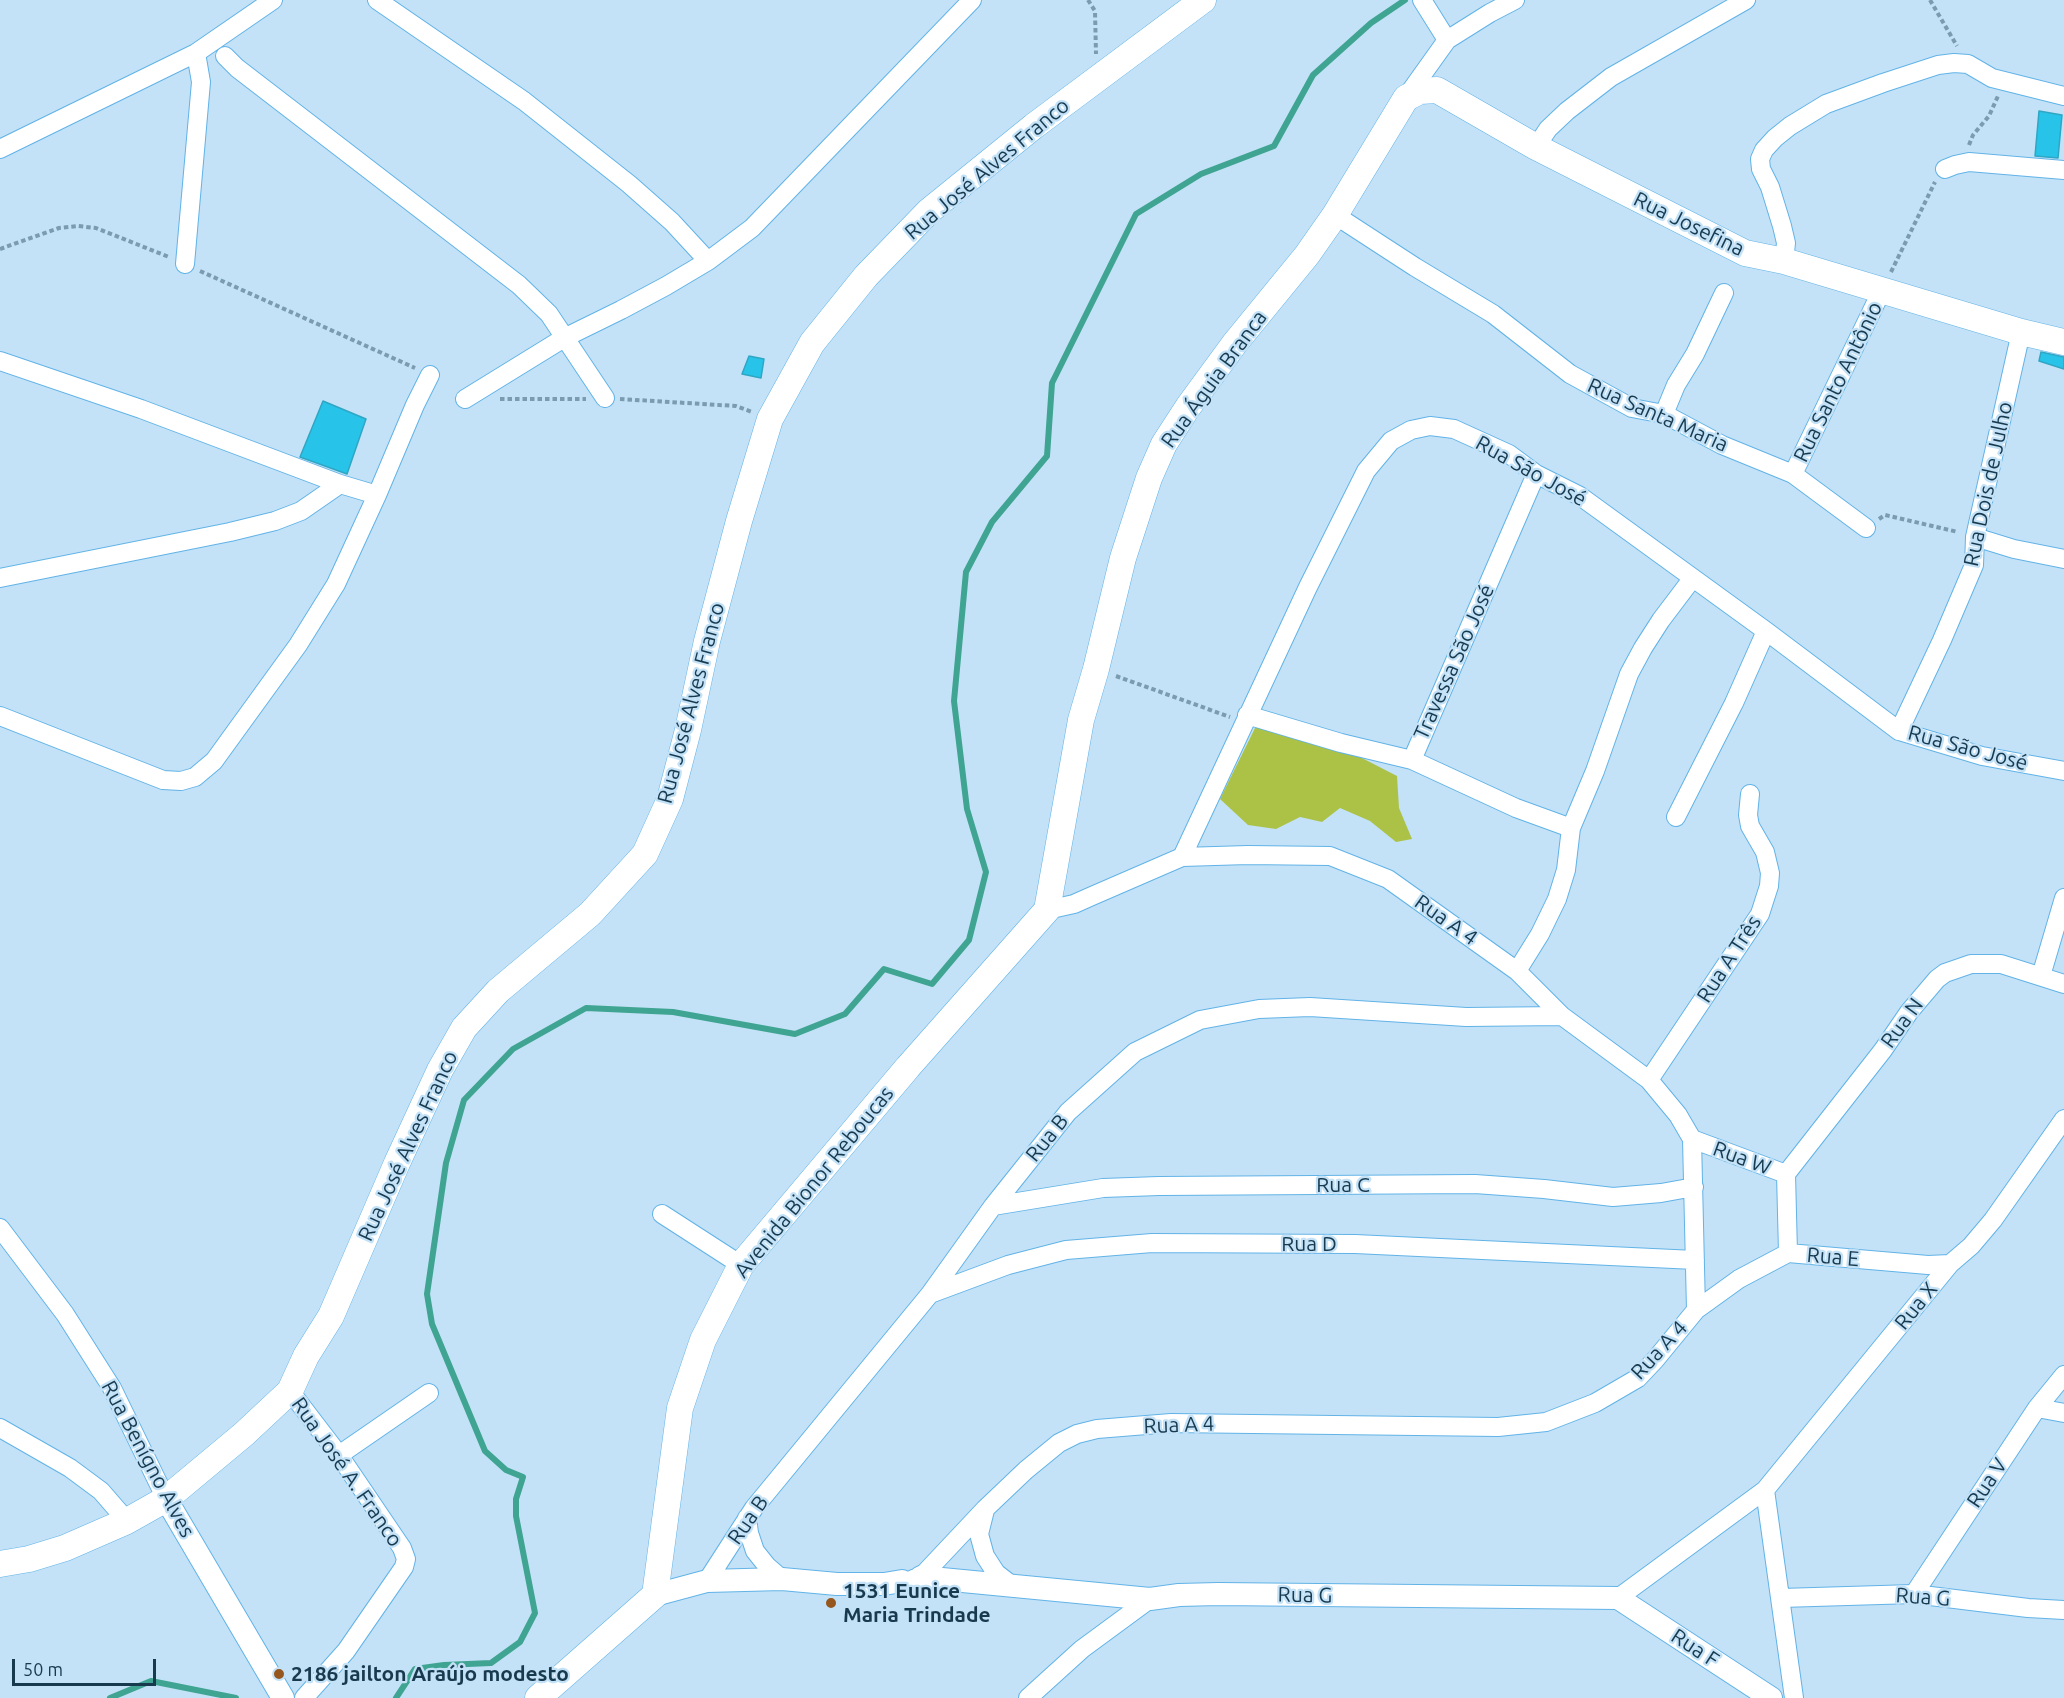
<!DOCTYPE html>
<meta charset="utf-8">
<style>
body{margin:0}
#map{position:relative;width:2064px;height:1698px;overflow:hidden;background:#c3e2f7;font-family:Ubuntu,sans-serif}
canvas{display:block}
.scale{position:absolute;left:12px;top:1659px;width:144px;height:27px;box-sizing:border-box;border:3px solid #183a4f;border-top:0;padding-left:8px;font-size:18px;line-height:21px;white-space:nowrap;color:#183a4f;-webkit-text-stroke:4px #c3e2f7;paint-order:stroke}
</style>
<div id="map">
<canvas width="2064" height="1698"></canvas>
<div class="scale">50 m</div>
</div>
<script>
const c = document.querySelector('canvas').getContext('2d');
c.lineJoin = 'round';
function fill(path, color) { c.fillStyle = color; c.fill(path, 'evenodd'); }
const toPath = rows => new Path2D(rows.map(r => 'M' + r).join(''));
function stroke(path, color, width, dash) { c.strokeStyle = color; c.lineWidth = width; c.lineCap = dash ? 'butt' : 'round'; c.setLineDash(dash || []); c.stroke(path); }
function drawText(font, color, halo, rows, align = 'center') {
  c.font = font + ' Ubuntu,sans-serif'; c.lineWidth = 4.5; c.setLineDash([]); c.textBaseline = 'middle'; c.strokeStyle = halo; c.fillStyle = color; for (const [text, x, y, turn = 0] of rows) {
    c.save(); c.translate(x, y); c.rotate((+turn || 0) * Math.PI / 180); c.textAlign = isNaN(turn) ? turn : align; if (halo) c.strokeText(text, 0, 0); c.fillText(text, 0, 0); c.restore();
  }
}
const green = toPath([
 [1256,726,1358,756,1397,776,1399,808,1412,839,1396,842,1370,821,1340,808,1322,822,1300,817,1276,829,1248,825,1220,799]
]);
const stream = toPath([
 [110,1698,151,1681,236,1698],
 [396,1698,415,1669,444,1665,491,1663,520,1642,535,1613,516,1516,516,1499,523,1477,506,1470,485,1451,432,1324,427,1294,446,1163,464,1100,513,1049,586,1008,673,1012,795,1034,845,1014,884,969,932,984,969,940,986,872,967,809,954,701,966,572,992,522,1047,456,1052,383,1136,214,1201,174,1274,146,1313,75,1371,23,1405,0]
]);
const building = toPath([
 [2039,111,2062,115,2058,158,2035,156,2039,111],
 [2041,352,2064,357,2064,369,2039,361,2041,352],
 [749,356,764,359,761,378,742,374,749,356],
 [323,401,366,419,347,474,300,457,323,401]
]);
const path = toPath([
 [1088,0,1095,11,1096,54],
 [1930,0,1957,46],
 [1969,145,1973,135,1989,116,1998,96],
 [0,249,59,228,78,226,96,228,169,257],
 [200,271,415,368],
 [1891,272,1935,182],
 [500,399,586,399],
 [620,399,736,406,752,412],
 [1879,519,1885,515,1958,532],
 [1116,676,1230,717]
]);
const minor = toPath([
 [377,0,524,101,629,184,672,222,708,261],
 [1422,0,1447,40],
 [225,56,237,68,519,285,549,314,605,398],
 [1407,96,1447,40,1490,13,1515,0],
 [1536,147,1548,129,1567,111,1611,77,1746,0],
 [0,149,196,53,273,0],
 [1945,169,1955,165,1969,162,2064,170],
 [1335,215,1415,267,1493,314,1570,374,1632,408,1664,414,1722,445,1793,474,1866,528],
 [1784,261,1786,243,1782,226,1770,187,1761,169,1760,159,1764,150,1775,138,1790,126,1826,104,1883,83,1938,65,1954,63,1968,64,1992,78,2064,96],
 [185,264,201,82,196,53],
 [0,361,141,409,340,484,377,495,336,584,298,645,214,761,195,777,181,781,163,780,0,716],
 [465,399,564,338,621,310,666,286,708,261,752,228,972,0],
 [1664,414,1676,385,1695,354,1724,293],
 [1793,474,1882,290],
 [377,495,415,405,430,375],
 [1975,537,2014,549,2064,559],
 [0,578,230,532,275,521,301,511,340,484],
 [1247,715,1341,743,1412,760,1536,474],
 [1899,731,1942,640,1974,565,1975,537,2021,332],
 [1412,760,1516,808,1571,828,1566,870,1557,899,1540,934,1517,971],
 [1676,817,1734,703,1766,631],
 [1571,828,1595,771,1629,674,1643,648,1661,620,1692,579],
 [1182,857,1308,587,1366,471,1391,441,1411,430,1430,426,1454,429,1509,454,1536,474,1580,496,1766,631,1899,731,1982,756,2064,771],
 [2041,976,2064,898],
 [1649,1080,1760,914,1769,886,1770,873,1765,852,1750,826,1748,815,1750,794],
 [1692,1139,1786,1174],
 [1786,1174,1883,1050,1909,1012,1937,979,1945,973,1971,964,2001,964,2064,984],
 [1786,1174,1788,1253],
 [993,1206,1103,1188,1159,1186,1475,1184,1544,1189,1613,1197,1661,1193,1694,1187],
 [662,1214,741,1265],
 [0,1228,65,1314,112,1388,166,1499],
 [930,1294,1008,1265,1066,1250,1152,1243,1355,1244,1695,1260],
 [1696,1310,1739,1279,1788,1253,1928,1265,1950,1264],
 [290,1391,339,1455,402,1548,406,1559,404,1567,346,1651,304,1698],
 [2037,1408,2064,1413],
 [0,1428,70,1468,101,1491,127,1521],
 [339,1455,429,1393],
 [1765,1490,1794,1698],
 [985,1510,979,1534,985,1556,996,1573,1014,1587],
 [747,1518,749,1533,755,1551,767,1566,782,1579],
 [913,1579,921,1577,985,1509,1026,1470,1059,1443,1077,1434,1097,1429,1171,1423,1498,1427,1546,1422,1595,1403,1638,1378,1655,1360,1696,1310,1692,1139,1678,1115,1649,1080,1562,1016,1517,971,1388,879,1330,856,1248,855,1182,857,1092,896,1074,904,1047,910],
 [707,1581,754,1508,930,1294,993,1206,1068,1112,1135,1052,1200,1020,1259,1009,1310,1007,1466,1017,1562,1016],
 [1914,1594,2037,1408,2064,1375],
 [1618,1598,1765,1490,1950,1264,1971,1246,1993,1220,2064,1119],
 [1781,1598,1914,1594,2028,1608,2064,1610],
 [1028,1698,1082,1649,1150,1599]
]);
const tertiary = toPath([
 [166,1499,283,1698],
 [921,1577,1150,1599,1179,1595,1218,1594,1618,1598,1771,1698],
 [655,1595,707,1581,782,1579,837,1584,884,1584,902,1581]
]);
const secondary = toPath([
 [0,1564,29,1559,65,1548,127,1521,166,1499,244,1434,290,1391,306,1356,331,1316,397,1163,440,1070,464,1028,498,991,590,914,645,854,670,799,688,730,707,641,739,521,770,419,812,343,866,276,929,211,1034,126,1203,0],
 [538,1698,655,1595,680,1408,703,1340,741,1265,908,1067,1047,910,1081,720,1096,669,1123,558,1149,478,1164,444,1188,407,1235,343,1307,255,1335,215,1406,98,1420,91,1437,90,1536,147,1745,253,1784,261,2021,332,2064,342]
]);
const markers = [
 [831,1603,6,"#95571d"],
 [279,1674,6,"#95571d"]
];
const streetNames = [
 ["Rua José Alves Franco",987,169,-40],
 ["Rua Josefina",1689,224,26],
 ["Rua Águia Branca",1214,379,-54],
 ["Rua Santo Antônio",1838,382,-64],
 ["Rua Santa Maria",1658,415,24],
 ["Rua São José",1531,471,29],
 ["Rua Dois de Julho",1988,484,-78],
 ["Travessa São José",1454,662,-66],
 ["Rua José Alves Franco",691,703,-75],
 ["Rua São José",1968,748,15],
 ["Rua A 4",1446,920,35],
 ["Rua A Três",1729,959,-57],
 ["Rua N",1902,1023,-54],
 ["Rua B",1047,1138,-51],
 ["Rua José Alves Franco",408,1146,-65],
 ["Rua W",1742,1158,20],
 ["Avenida Bionor Reboucas",814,1182,-51],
 ["Rua C",1343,1185],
 ["Rua D",1309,1244],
 ["Rua E",1833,1257,5],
 ["Rua X",1916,1306,-51],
 ["Rua A 4",1659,1350,-47],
 ["Rua A 4",1179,1425,-2],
 ["Rua Benígno Alves",148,1459,62],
 ["Rua José A. Franco",347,1472,55],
 ["Rua V",1987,1483,-56],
 ["Rua B",748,1520,-55],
 ["Rua G",1305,1595,1],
 ["Rua G",1923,1597,4],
 ["Rua F",1695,1648,33]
];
const poiNames = [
 ["1531 Eunice",843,1591],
 ["Maria Trindade",843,1615],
 ["2186 jailton Araújo modesto",291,1674]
];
fill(green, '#acc247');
stroke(stream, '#3fa491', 6);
fill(building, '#28c3e8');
stroke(building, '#2fa6c4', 1.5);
stroke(minor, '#62b3e7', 20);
stroke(tertiary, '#62b3e7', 24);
stroke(secondary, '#62b3e7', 27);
stroke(path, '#7a9bb0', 4, [4.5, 3]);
stroke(minor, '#fff', 18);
stroke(tertiary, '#fff', 22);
stroke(secondary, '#fff', 26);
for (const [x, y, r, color] of markers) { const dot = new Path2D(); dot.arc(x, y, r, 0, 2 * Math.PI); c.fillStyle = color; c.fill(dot); stroke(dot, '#c3e2f7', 2); }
drawText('21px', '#183a4f', '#c3e2f7', streetNames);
drawText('bold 21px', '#183a4f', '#c3e2f7', poiNames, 'left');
</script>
